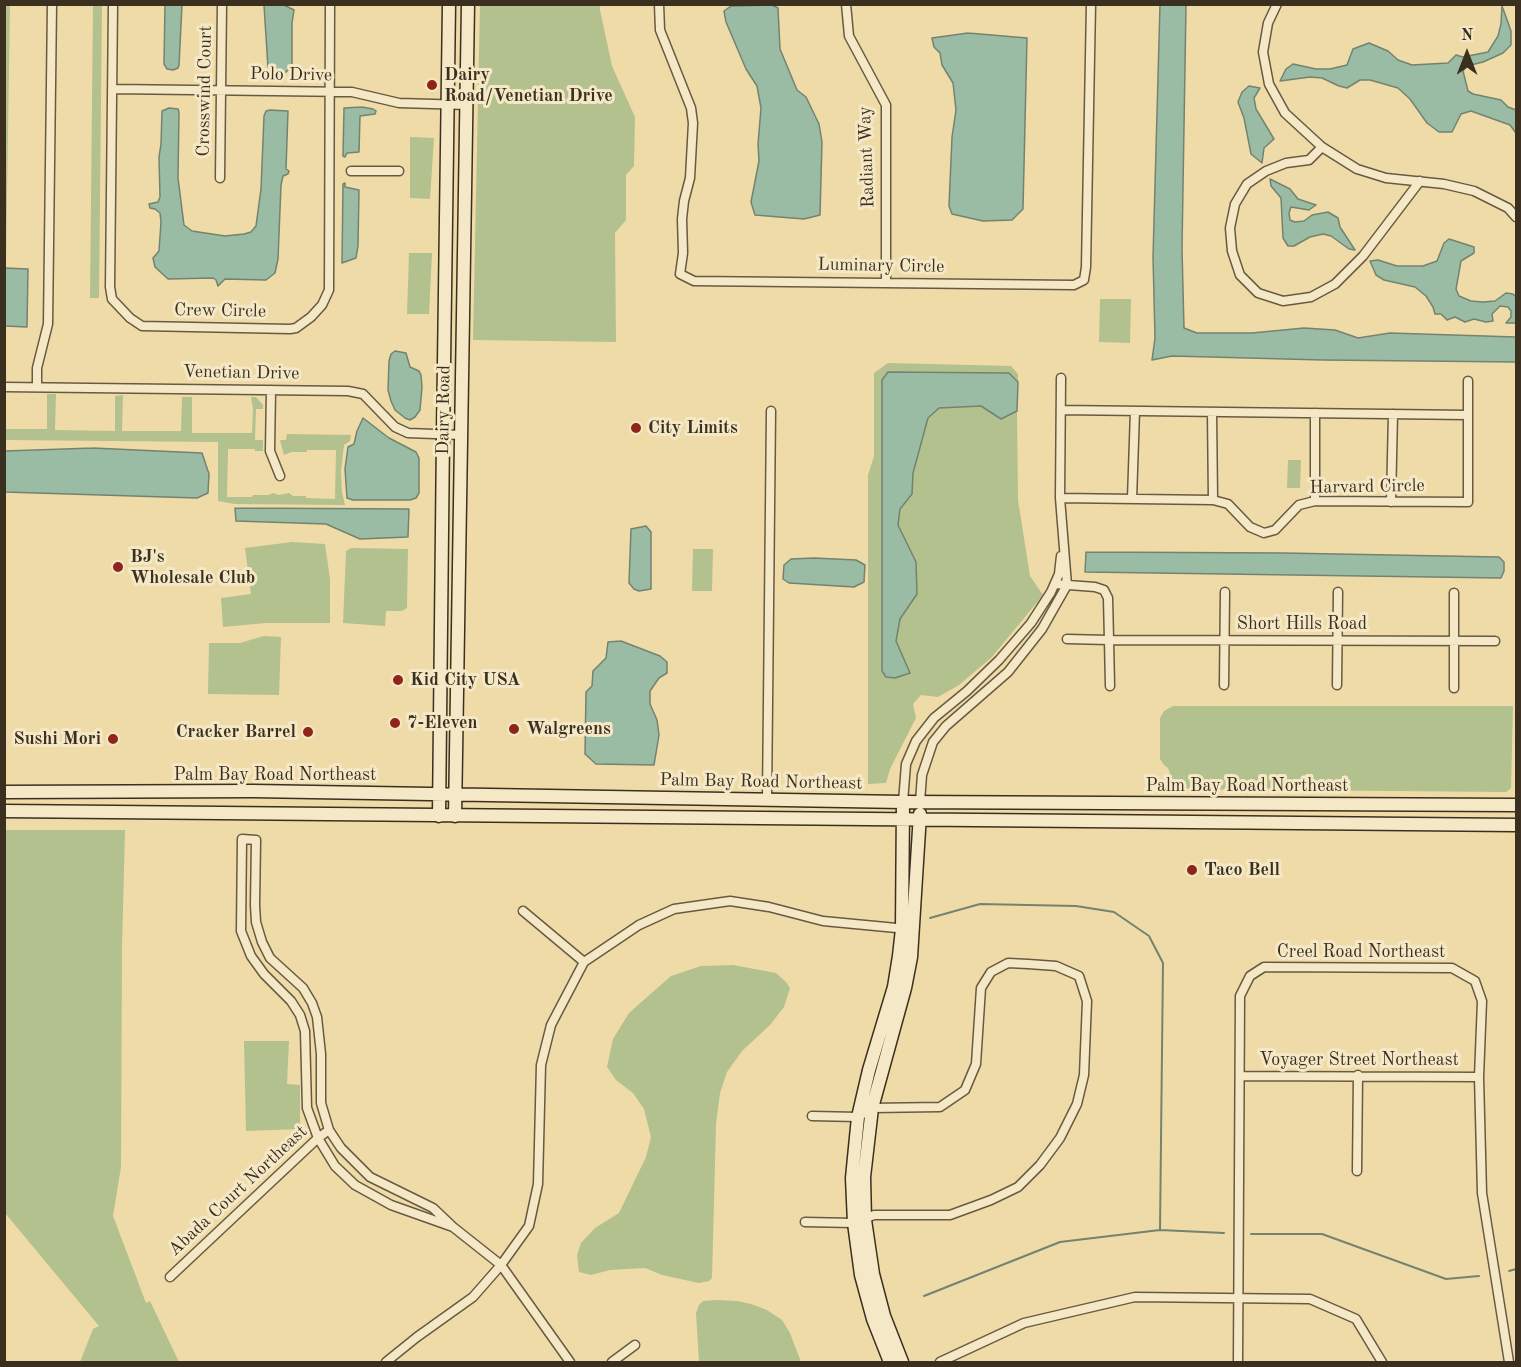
<!DOCTYPE html>
<style>
body{margin:0}
#map{position:relative;width:1521px;height:1367px;overflow:hidden;background:#efdba8;font-family:"Old Standard TT",serif}
canvas{display:block}
.frame{position:absolute;inset:0;border:6px solid #3b2f1f;pointer-events:none}
.north{position:absolute;left:1437px;top:24px;width:60px;height:60px;-webkit-text-stroke:4px #f5e8c6;paint-order:stroke;rotate:0deg;font-size:16px;font-weight:700;line-height:24px;text-align:center;color:#3b2f1f}
.north::after{content:'';display:block;margin:auto;width:21px;height:27px;background:#3b2f1f;clip-path:polygon(50% 0,100% 100%,50% 72%,0 100%)}
</style>
<div id="map">
<canvas width="1521" height="1367"></canvas>
<div class="frame"></div>
<div class="north">N</div>
</div>
<script>
const c = document.querySelector('canvas').getContext('2d');
c.lineJoin = 'round';
function fill(path, color) { c.fillStyle = color; c.fill(path, 'evenodd'); }
const toPath = rows => new Path2D(rows.map(r => 'M' + r).join(''));
function stroke(path, color, width, dash) { c.strokeStyle = color; c.lineWidth = width; c.lineCap = dash ? 'butt' : 'round'; c.setLineDash(dash || []); c.stroke(path); }
function drawText(font, color, halo, rows, align = 'center') {
  c.font = font + ' "Old Standard TT",serif'; c.lineWidth = 6; c.setLineDash([]); c.textBaseline = 'middle'; c.strokeStyle = halo; c.fillStyle = color; for (const [text, x, y, turn = 0] of rows) {
    c.save(); c.translate(x, y); c.rotate((+turn || 0) * Math.PI / 180); c.textAlign = isNaN(turn) ? turn : align; if (halo) c.strokeText(text, 0, 0); c.fillText(text, 0, 0); c.restore();
  }
}
const green = toPath([
 [4,5,10,5,6,262,4,262],
 [102,5,99,298,90,298,93,5],
 [480,5,600,5,600,10,612,66,635,117,634,166,626,175,626,220,615,233,616,342,473,340],
 [410,137,434,138,430,199,410,198],
 [409,253,432,253,429,314,407,314],
 [1100,299,1131,299,1130,343,1099,342],
 [888,363,1011,366,1018,374,1018,382,1009,373,889,372,882,380,882,671,886,677,909,673,896,641,900,619,917,593,916,562,898,525,900,509,912,494,913,473,928,418,938,408,981,406,1001,419,1017,411,1018,500,1030,576,1043,595,992,657,959,685,938,697,921,695,913,704,916,718,890,769,886,783,868,784,868,475,874,456,874,373],
 [47,394,56,394,55,430,115,431,115,396,123,395,122,431,181,431,182,397,192,397,192,433,252,433,253,409,251,397,256,397,263,405,263,409,256,409,255,440,263,440,263,451,255,451,255,449,228,449,227,497,252,497,253,495,268,495,273,493,279,495,289,493,293,496,306,496,306,498,335,499,336,450,307,450,307,452,291,452,284,455,280,440,286,440,287,434,351,435,350,441,344,445,341,471,342,492,345,505,235,504,218,501,218,442,5,440,5,429,47,429],
 [1288,460,1301,460,1300,488,1287,488],
 [292,542,325,544,330,579,330,623,266,623,223,627,221,598,251,594,245,548],
 [351,548,408,549,407,608,402,611,386,611,385,626,343,623,346,551],
 [693,549,713,549,712,591,692,591],
 [264,636,281,637,279,695,208,694,209,643,240,643],
 [1173,706,1513,706,1511,788,1506,792,1164,789,1161,785,1163,779,1170,773,1168,768,1164,765,1160,759,1160,718,1164,711],
 [5,830,125,830,122,948,121,1167,113,1216,146,1303,150,1301,179,1362,80,1362,93,1329,99,1326,5,1213],
 [733,965,776,973,786,982,790,988,784,1007,770,1025,742,1051,727,1072,720,1093,716,1124,712,1278,709,1281,699,1283,662,1275,645,1268,610,1270,591,1275,579,1272,577,1255,581,1243,595,1228,619,1213,646,1157,651,1137,644,1109,633,1093,616,1080,607,1067,613,1039,629,1013,671,976,701,966],
 [244,1041,289,1041,287,1084,300,1085,300,1129,246,1131],
 [717,1300,737,1301,751,1304,767,1310,782,1320,790,1333,801,1362,699,1362,696,1313,699,1305,703,1301]
]);
const water = toPath([
 [165,4,182,5,179,65,178,68,173,70,167,69,164,64,165,4],
 [264,5,284,5,294,10,292,23,292,66,285,73,277,73,268,68,264,5],
 [772,5,778,8,780,49,797,90,806,97,819,124,822,142,820,215,804,219,755,215,751,202,759,161,758,144,761,108,757,86,746,69,726,22,724,11,731,6,772,5],
 [1160,5,1186,5,1182,249,1184,328,1197,333,1252,333,1304,328,1335,330,1358,338,1390,333,1516,337,1516,362,1323,360,1172,356,1152,360,1155,338,1153,257,1160,5],
 [1502,6,1511,31,1511,45,1503,53,1483,62,1467,66,1463,71,1468,91,1473,94,1501,100,1508,107,1516,110,1516,133,1510,125,1471,111,1461,114,1452,132,1439,132,1427,123,1410,99,1398,88,1370,80,1360,80,1347,88,1339,86,1322,78,1310,77,1280,81,1286,69,1293,64,1316,69,1330,69,1347,65,1353,49,1369,43,1388,51,1398,60,1412,65,1448,63,1456,55,1463,57,1488,52,1498,36,1501,24,1502,6],
 [968,33,1027,38,1023,209,1012,220,983,221,952,214,949,206,952,137,956,110,953,83,942,65,940,53,934,47,932,38,968,33],
 [1249,86,1260,88,1254,98,1256,109,1274,139,1264,148,1262,163,1251,154,1244,118,1238,102,1242,92,1249,86],
 [362,107,373,109,376,111,375,114,360,116,359,152,347,153,345,157,343,156,344,108,362,107],
 [169,108,178,109,179,112,178,178,184,225,192,231,225,236,244,234,251,232,256,226,261,189,264,116,266,111,270,110,288,111,286,169,289,171,288,174,283,176,281,185,278,259,275,273,266,280,225,279,218,286,216,280,213,278,168,279,155,267,153,258,159,251,161,222,160,213,155,209,150,208,149,204,158,202,160,197,159,157,161,144,162,111,169,108],
 [1270,179,1290,189,1298,199,1316,205,1309,210,1291,207,1289,213,1290,220,1295,222,1304,221,1312,215,1328,212,1338,218,1340,227,1355,250,1349,249,1331,236,1323,234,1310,237,1294,246,1288,246,1283,238,1281,198,1271,186,1270,179],
 [345,183,345,187,359,190,358,246,356,258,342,263,343,184,345,183],
 [1449,239,1474,247,1474,253,1461,261,1456,289,1459,296,1471,301,1483,302,1495,301,1506,293,1513,294,1516,297,1516,323,1506,323,1511,317,1511,311,1508,307,1500,306,1492,314,1493,321,1486,322,1474,319,1465,322,1455,317,1447,320,1441,314,1435,314,1433,307,1426,296,1415,287,1384,280,1376,275,1370,261,1378,260,1397,266,1423,266,1437,261,1444,243,1449,239],
 [5,268,28,269,27,327,5,326,5,268],
 [395,351,406,353,410,367,419,371,421,375,422,387,420,410,415,417,410,420,405,418,395,410,391,401,388,390,389,361,391,354,395,351],
 [888,372,1009,373,1018,382,1017,411,1001,419,981,406,939,408,928,418,913,473,912,494,900,509,898,525,916,562,917,594,900,619,896,641,910,673,895,678,886,677,882,671,882,380,888,372],
 [363,418,389,438,416,452,419,458,419,493,416,498,410,500,353,500,347,498,345,469,348,447,354,444,357,431,363,418],
 [93,448,202,453,209,474,208,493,197,498,5,492,5,451,93,448],
 [235,508,409,509,408,537,360,539,326,524,236,521,235,508],
 [646,526,651,532,651,589,639,591,634,589,629,583,631,529,646,526],
 [1086,552,1283,553,1499,557,1504,562,1504,571,1501,578,1085,572,1086,552],
 [814,558,856,560,865,565,864,582,854,587,789,583,783,579,784,565,791,559,814,558],
 [621,641,660,656,667,662,667,673,659,678,650,691,650,704,657,720,659,735,654,765,596,764,585,754,586,692,592,686,593,671,606,658,608,642,621,641]
]);
const stream = toPath([
 [930,918,980,904,1076,906,1114,912,1149,936,1163,963,1160,1230],
 [1251,1234,1322,1234,1446,1279,1479,1276],
 [1509,1271,1516,1269],
 [924,1296,1060,1242,1160,1230,1224,1233]
]);
const street = toPath([
 [113,4,110,287,112,299,130,318,142,326,290,329,296,328,311,317,322,305,329,290,330,4],
 [659,4,660,30,691,108,693,123,690,178,684,201,682,219,683,253,680,274,694,281,1074,285,1084,280,1086,267,1091,4],
 [846,4,849,36,886,105,886,282],
 [1277,4,1268,23,1263,52,1269,84,1285,113,1322,147,1357,169,1386,178,1444,184,1474,191,1508,208,1516,217],
 [113,89,352,92,399,103,467,105],
 [1322,147,1309,160,1286,163,1266,171,1247,184,1235,204,1230,228,1232,251,1240,275,1258,293,1283,301,1311,297,1335,284,1363,256,1420,181],
 [351,171,399,171],
 [220,178,222,4],
 [4,387,348,391,363,394,395,427,408,433,461,435],
 [37,387,37,368,48,324,52,4],
 [271,390,270,451,280,476],
 [1061,410,1468,415],
 [1212,412,1213,500],
 [1060,498,1213,500,1228,504,1250,527,1264,533,1275,530,1299,505,1315,501,1468,502,1468,381],
 [1132,499,1135,411],
 [1315,501,1315,413],
 [1391,502,1393,414],
 [1055,584,1095,587,1104,590,1108,598,1109,640,1495,641],
 [1454,593,1454,688],
 [1067,639,1109,640,1110,686],
 [1224,685,1225,592],
 [1337,685,1338,592],
 [767,800,771,411],
 [903,802,906,764,916,741,934,718,967,691,999,660,1031,623,1051,592,1059,574,1061,556],
 [920,802,922,775,933,742,946,726,1008,672,1042,629,1067,585,1060,498,1061,378],
 [523,911,584,962],
 [1240,1076,1479,1077],
 [1357,1171,1358,1075],
 [805,1222,854,1223,874,1215,950,1215,991,1200,1018,1187,1040,1165,1060,1138,1077,1104,1084,1075,1087,1001,1079,976,1056,966,1028,964,1008,963,991,972,981,988,976,1064,965,1090,940,1107,872,1108,858,1117,812,1116],
 [453,1227,391,1205,355,1185,335,1166,318,1138,307,1108,305,1031,300,1015,291,1001,264,974,251,956,241,931,242,839,256,840,255,905,256,922,262,942,270,958,303,988,312,1003,317,1017,321,1054,321,1103,329,1130,341,1148,370,1177,433,1208,453,1227,501,1265,570,1362],
 [170,1277,318,1138,329,1130],
 [386,1362,417,1337,473,1297,501,1265,529,1226,538,1184,541,1065,551,1025,584,962,639,925,674,909,730,901,769,907,823,921,907,929],
 [612,1362,635,1345],
 [940,1362,1024,1323,1135,1297,1310,1299,1356,1319,1382,1362],
 [1238,1362,1240,996,1250,976,1264,967,1452,968,1475,981,1482,1001,1479,1077,1482,1193,1509,1362]
]);
const secondary = toPath([
 [4,792,253,791,903,802,1516,805],
 [4,811,1516,825],
 [439,816,443,435,449,4],
 [455,816,468,4],
 [890,1362,873,1319,861,1275,854,1223,852,1178,858,1117,869,1070,894,987,899,956,902,929,903,802],
 [902,1362,884,1316,873,1274,865,1220,864,1177,872,1108,905,988,911,957,920,814]
]);
const markers = [
 [432,85,6,"#8f2418"],
 [636,428,6,"#8f2418"],
 [118,567,6,"#8f2418"],
 [398,680,6,"#8f2418"],
 [395,723,6,"#8f2418"],
 [514,729,6,"#8f2418"],
 [308,732,6,"#8f2418"],
 [113,739,6,"#8f2418"],
 [1192,870,6,"#8f2418"]
];
const streetNames = [
 ["Polo Drive",291,75,1],
 ["Crosswind Court",205,91,-89],
 ["Radiant Way",867,157,-92],
 ["Luminary Circle",881,266,1],
 ["Crew Circle",220,311,1],
 ["Venetian Drive",241,373,1],
 ["Dairy Road",444,410,-89],
 ["Harvard Circle",1367,487,-1],
 ["Short Hills Road",1302,624],
 ["Palm Bay Road Northeast",275,775],
 ["Palm Bay Road Northeast",761,782,1],
 ["Palm Bay Road Northeast",1247,786],
 ["Creel Road Northeast",1361,952],
 ["Voyager Street Northeast",1359,1060],
 ["Abada Court Northeast",238,1191,-43]
];
const poiNames = [
 ["Dairy",444,75],
 ["Road/Venetian Drive",444,96],
 ["City Limits",648,428],
 ["BJ's",130,557],
 ["Wholesale Club",130,578],
 ["Kid City USA",410,680],
 ["7-Eleven",407,723],
 ["Walgreens",526,729],
 ["Cracker Barrel",296,732,"right"],
 ["Sushi Mori",101,739,"right"],
 ["Taco Bell",1204,870]
];
fill(green, '#b2c18d');
fill(water, '#9abba4');
stroke(water, '#74836f', 1.5);
stroke(stream, '#74836f', 2);
stroke(street, '#685a41', 11);
stroke(secondary, '#3b2f1f', 15);
stroke(street, '#f5e8c6', 8);
stroke(secondary, '#f5e8c6', 12);
for (const [x, y, r, color] of markers) { const dot = new Path2D(); dot.arc(x, y, r, 0, 2 * Math.PI); c.fillStyle = color; c.fill(dot); stroke(dot, '#f5e8c6', 2); }
drawText('18px', '#3b2f1f', '#f5e8c6', streetNames);
drawText('bold 18px', '#3b2f1f', '#f5e8c6', poiNames, 'left');
</script>
